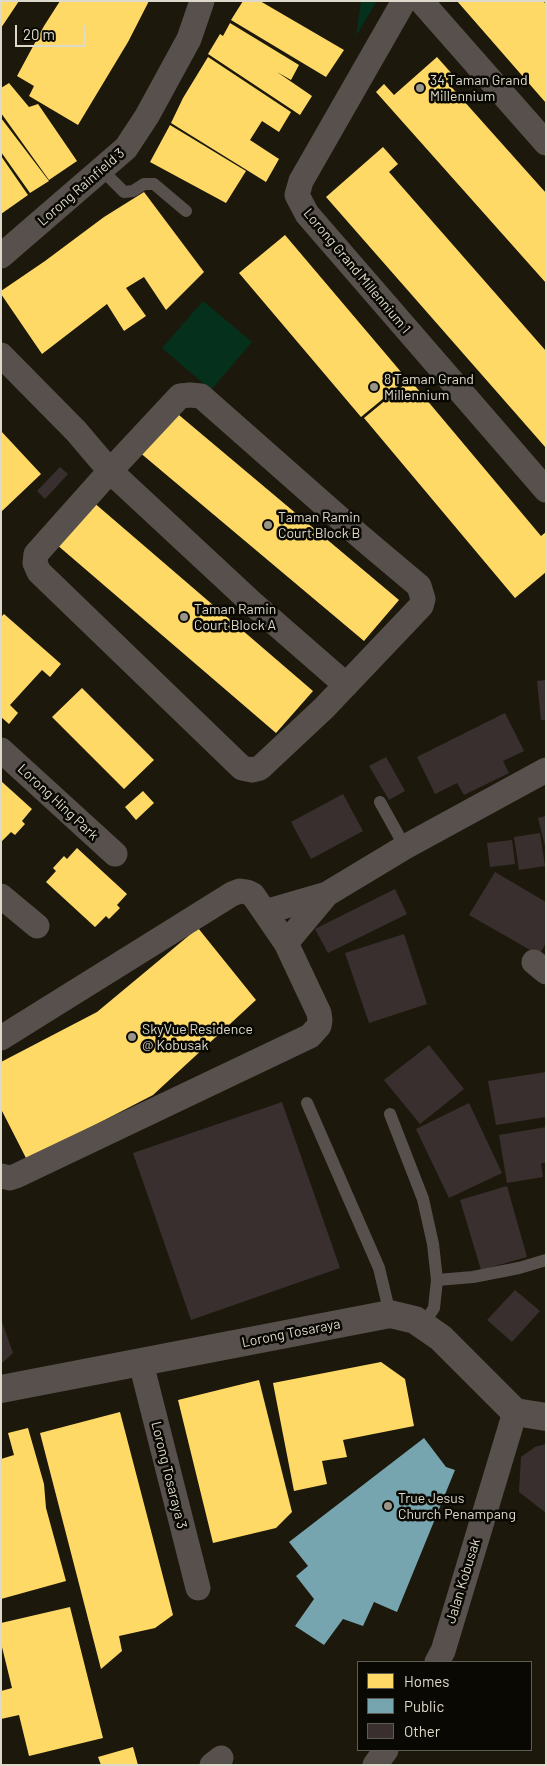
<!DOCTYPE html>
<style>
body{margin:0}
#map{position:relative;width:547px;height:1766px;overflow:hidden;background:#1c190c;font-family:Barlow,sans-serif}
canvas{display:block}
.frame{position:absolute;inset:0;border:2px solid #dddacc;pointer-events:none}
.legend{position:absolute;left:357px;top:1661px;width:175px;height:90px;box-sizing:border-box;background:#0a0802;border:1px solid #5e5c53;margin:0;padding:6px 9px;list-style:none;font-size:15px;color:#dddacc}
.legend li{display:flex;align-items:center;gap:10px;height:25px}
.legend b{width:25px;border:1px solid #5e5c53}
.scale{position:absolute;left:15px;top:25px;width:71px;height:22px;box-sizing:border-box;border:2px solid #dddacc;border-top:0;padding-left:6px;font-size:15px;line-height:18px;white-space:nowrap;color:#dddacc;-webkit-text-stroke:4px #0a0802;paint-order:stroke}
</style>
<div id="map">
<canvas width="547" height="1766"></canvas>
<div class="frame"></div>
<ul class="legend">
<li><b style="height:14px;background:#ffd966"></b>Homes</li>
<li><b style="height:14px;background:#76a5af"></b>Public</li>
<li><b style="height:14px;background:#392f2f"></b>Other</li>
</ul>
<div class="scale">20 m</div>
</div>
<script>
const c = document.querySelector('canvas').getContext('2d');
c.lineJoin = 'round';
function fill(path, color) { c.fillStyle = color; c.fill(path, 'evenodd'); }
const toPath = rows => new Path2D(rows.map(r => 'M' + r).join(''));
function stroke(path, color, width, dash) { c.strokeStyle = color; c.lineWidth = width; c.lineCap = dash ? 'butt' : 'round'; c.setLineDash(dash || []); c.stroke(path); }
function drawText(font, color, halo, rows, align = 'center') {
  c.font = font + ' Barlow,sans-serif'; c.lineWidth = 5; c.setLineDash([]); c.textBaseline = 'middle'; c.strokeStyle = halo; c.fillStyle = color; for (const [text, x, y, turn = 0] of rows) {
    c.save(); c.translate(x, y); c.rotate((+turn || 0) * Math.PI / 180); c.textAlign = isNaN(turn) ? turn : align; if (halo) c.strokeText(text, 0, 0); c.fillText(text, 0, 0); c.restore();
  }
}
const green = toPath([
 [361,1,377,1,356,36],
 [203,301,252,342,211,390,162,348]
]);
const homes = toPath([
 [1,1,19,1,1,28],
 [60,1,149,1,128,42,78,125,29,96,34,86,17,76,44,26],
 [243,1,260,1,344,50,326,77,231,20],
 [457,1,543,1,546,4,546,103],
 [230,23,299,65,291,80,277,72,312,96,300,115,208,54,220,34,223,36],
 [208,57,291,112,279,132,262,121,250,140,279,159,266,182,171,123,183,98],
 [437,57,453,75,446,81,546,193,546,283,376,92,384,84,394,95],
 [9,83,29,107,38,104,77,161,49,180,1,113,1,88],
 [1,118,49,181,30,193,1,152],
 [170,125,246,171,226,203,150,162],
 [383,147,398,164,389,172,546,351,546,448,326,197],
 [1,156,28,195,1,214],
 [144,192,204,272,166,310,144,277,126,288,146,316,124,331,107,304,42,354,1,294,1,291,45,261,104,217],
 [285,235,407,379,361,417,239,273],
 [410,380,541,536,546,532,546,572,515,598,364,418],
 [173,410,399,600,364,641,138,451],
 [1,431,41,474,1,512],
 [92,501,313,691,276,733,56,544],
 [4,614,61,664,50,677,42,670,10,705,18,713,9,724,1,717,1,617],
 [82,688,154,760,124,789,52,717],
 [1,781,32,809,22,821,25,824,15,835,11,832,1,842],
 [143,791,154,803,136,820,125,807],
 [77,848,127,894,117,905,120,908,109,919,106,916,95,927,46,882,56,871,53,868,64,856,67,859],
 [198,928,256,1000,153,1095,27,1160,1,1109,1,1062,97,1012],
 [381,1362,405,1379,414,1426,343,1440,347,1457,322,1461,327,1484,294,1491,273,1383],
 [259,1380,292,1512,276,1528,213,1543,178,1400],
 [120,1412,173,1615,155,1628,119,1636,122,1651,101,1669,40,1433],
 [28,1428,44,1484,46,1508,66,1581,1,1599,1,1459,14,1455,8,1433],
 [70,1607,103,1738,29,1756,19,1715,1,1719,1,1691,12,1688,1,1643,1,1623],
 [133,1747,138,1765,101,1765,98,1757]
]);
const public = toPath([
 [424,1438,446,1467,455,1470,397,1612,374,1602,363,1626,343,1619,324,1645,295,1626,314,1599,296,1576,308,1566,289,1542]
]);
const building = toPath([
 [60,467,68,474,45,499,37,491],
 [546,680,546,720,541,720,537,681],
 [505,713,524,751,503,761,509,773,464,795,457,783,435,794,417,757],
 [386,757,405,791,389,800,369,766],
 [343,794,363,831,311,859,291,822],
 [546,816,546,845,545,846,538,818],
 [540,833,545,866,519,870,514,837],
 [512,840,515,864,490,867,487,843],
 [495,872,546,902,546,943,539,955,469,915],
 [395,889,407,914,328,953,315,929],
 [404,934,427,1004,369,1023,345,953],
 [429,1045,464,1089,420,1124,384,1080],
 [546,1072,546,1117,496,1125,488,1081],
 [282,1102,340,1268,191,1320,133,1153],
 [469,1103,502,1173,449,1198,416,1129],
 [546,1127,546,1163,541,1163,543,1177,507,1183,499,1135],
 [507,1186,527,1257,481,1270,460,1200],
 [515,1290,540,1311,512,1342,487,1320],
 [1,1319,13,1353,1,1364],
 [546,1444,546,1513,519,1492,521,1457,535,1447]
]);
const service = toPath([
 [101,169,124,192,133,191,144,184,154,184,186,211],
 [380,802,405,847],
 [307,1103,379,1268,390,1314],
 [390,1114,423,1199,433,1244,437,1280,434,1308,423,1325],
 [437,1280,473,1277,519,1268,546,1260]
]);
const minor = toPath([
 [404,1,301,181,297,195,307,214,546,490],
 [421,1,546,143],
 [1,256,126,148,147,116,189,39,202,1],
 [1,355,76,431,110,471,252,603,346,685],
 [190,395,201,396,362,538,419,586,423,599,421,606,324,708,260,768,252,770,242,768,39,572,35,563,36,554,110,471,180,396,190,395],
 [1,750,115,854],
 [1,896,37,926],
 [265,912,327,894,405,847,546,770],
 [286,943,327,894],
 [534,962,546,972],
 [1,1038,232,894,240,891,247,892,253,895,286,943,319,1013,320,1020,319,1026,310,1036,16,1176,10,1178,1,1176],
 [141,1363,198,1588],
 [437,1662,443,1651,515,1412],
 [212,1765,221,1758],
 [375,1765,386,1750]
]);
const tertiary = toPath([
 [1,1389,390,1314,415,1320,441,1338,515,1412,546,1417]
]);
const markers = [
 [420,88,5,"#999689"],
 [374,387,5,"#999689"],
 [268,525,5,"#999689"],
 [184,617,5,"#999689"],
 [132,1037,5,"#999689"],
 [388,1506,5,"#999689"]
];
const poiNames = [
 ["34 Taman Grand",430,80],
 ["Millennium",430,96],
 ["8 Taman Grand",384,379],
 ["Millennium",384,395],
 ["Taman Ramin",278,517],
 ["Court Block B",278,533],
 ["Taman Ramin",194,609],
 ["Court Block A",194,625],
 ["SkyVue Residence",142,1029],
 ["@ Kobusak",142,1045],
 ["True Jesus",398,1498],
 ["Church Penampang",398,1514]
];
const streetNames = [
 ["Lorong Rainfield 3",81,187,-41],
 ["Lorong Grand Millennium 1",357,271,50],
 ["Lorong Hing Park",58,802,43],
 ["Lorong Tosaraya",291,1333,-11],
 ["Lorong Tosaraya 3",169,1475,76],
 ["Jalan Kobusak",463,1581,-73]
];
fill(green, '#04301c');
fill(homes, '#ffd966');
fill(public, '#76a5af');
fill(building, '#392f2f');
stroke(service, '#57504d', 12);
stroke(minor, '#57504d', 25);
stroke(tertiary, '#57504d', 28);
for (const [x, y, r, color] of markers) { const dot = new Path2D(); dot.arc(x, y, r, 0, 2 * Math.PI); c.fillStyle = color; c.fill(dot); stroke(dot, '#0a0802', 2); }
drawText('14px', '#dddacc', '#0a0802', poiNames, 'left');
drawText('14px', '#dddacc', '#0a0802', streetNames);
</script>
